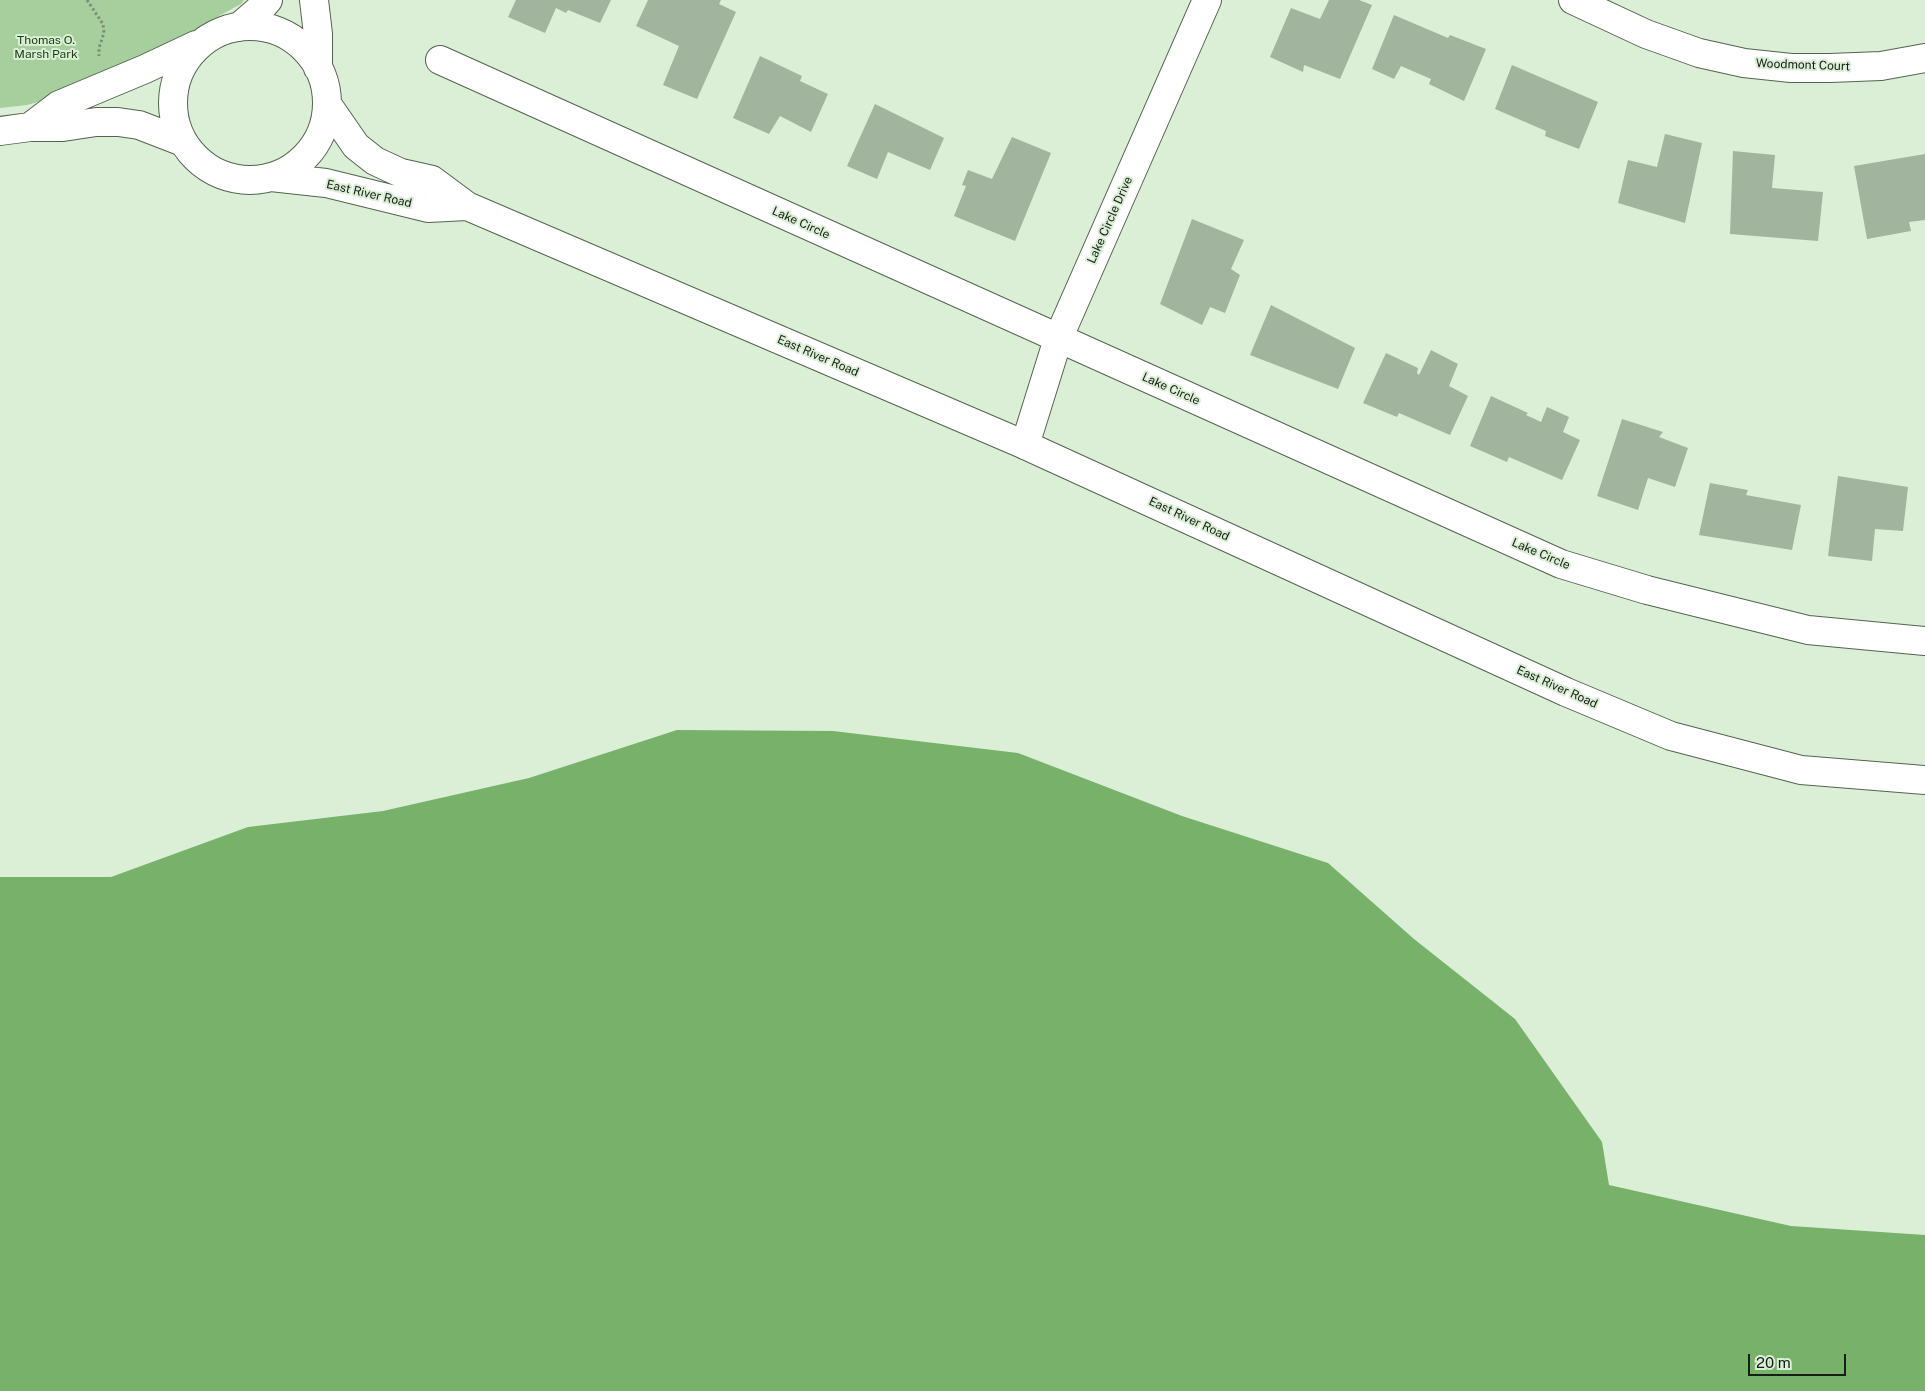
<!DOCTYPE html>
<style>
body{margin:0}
#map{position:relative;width:1925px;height:1391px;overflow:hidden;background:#dbefd6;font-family:"Public Sans",sans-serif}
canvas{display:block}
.scale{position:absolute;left:1748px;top:1354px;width:98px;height:22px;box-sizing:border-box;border:2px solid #171e15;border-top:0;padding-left:6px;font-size:15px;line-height:18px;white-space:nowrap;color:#171e15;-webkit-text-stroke:4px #dbefd6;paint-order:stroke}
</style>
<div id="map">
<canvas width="1925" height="1391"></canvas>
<div class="scale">20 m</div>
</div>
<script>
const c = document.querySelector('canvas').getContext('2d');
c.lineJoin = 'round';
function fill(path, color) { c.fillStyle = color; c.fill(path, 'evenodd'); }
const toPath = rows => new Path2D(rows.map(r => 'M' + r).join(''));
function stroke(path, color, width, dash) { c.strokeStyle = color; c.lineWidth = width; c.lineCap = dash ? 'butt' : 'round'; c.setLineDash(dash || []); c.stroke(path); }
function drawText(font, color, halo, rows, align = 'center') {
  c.font = font + ' "Public Sans",sans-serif'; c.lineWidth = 4; c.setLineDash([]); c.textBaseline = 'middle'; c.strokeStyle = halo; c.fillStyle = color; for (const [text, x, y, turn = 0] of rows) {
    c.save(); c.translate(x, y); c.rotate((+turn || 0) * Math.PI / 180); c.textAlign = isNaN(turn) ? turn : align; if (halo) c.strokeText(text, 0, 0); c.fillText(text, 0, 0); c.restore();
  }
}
const green = toPath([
 [0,0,244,0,241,4,204,24,174,46,82,80,52,98,27,105,0,108]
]);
const water = toPath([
 [677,730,833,731,1018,753,1182,816,1328,863,1414,939,1515,1019,1602,1142,1609,1185,1791,1226,1925,1235,1925,1391,0,1391,0,877,111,877,248,827,383,811,529,778]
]);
const building = toPath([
 [516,0,611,0,600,23,568,10,566,13,556,8,545,33,508,17],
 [648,0,721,0,719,4,736,12,697,99,663,85,679,46,636,26],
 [1329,0,1359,0,1372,5,1340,79,1304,65,1303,72,1270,57,1291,8,1320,19],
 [1394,15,1448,38,1450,35,1486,49,1464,101,1429,84,1431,79,1401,66,1394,79,1372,69],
 [760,56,802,76,800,81,828,94,811,132,780,116,769,134,733,118],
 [1512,65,1598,102,1579,149,1545,136,1546,131,1495,109],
 [875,104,944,138,930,170,888,152,877,179,847,166],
 [1665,134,1702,143,1685,223,1618,203,1628,160,1657,167],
 [1012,137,1051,153,1015,241,954,216,966,186,962,185,968,170,992,179],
 [1733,151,1775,155,1772,188,1823,192,1818,241,1730,234],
 [1925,154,1925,220,1909,222,1911,231,1867,239,1854,166],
 [1192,219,1244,240,1231,269,1240,275,1225,313,1210,307,1202,325,1160,304],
 [1271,305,1355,348,1338,389,1250,355],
 [1431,350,1458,364,1449,386,1468,396,1450,435,1399,413,1397,417,1363,403,1386,353,1418,368,1417,373,1419,375],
 [1491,396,1528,413,1526,415,1541,422,1547,407,1569,417,1563,432,1580,440,1562,480,1509,457,1507,462,1470,446],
 [1622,419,1663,432,1659,437,1688,448,1675,487,1648,478,1638,510,1597,496],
 [1838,476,1908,487,1903,531,1875,529,1872,561,1828,556],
 [1710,483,1748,490,1746,495,1801,505,1792,550,1699,535]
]);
const path = toPath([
 [87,0,103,24,104,33,99,48,99,56]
]);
const minor = toPath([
 [1573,0,1646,34,1699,53,1744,63,1791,68,1830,68,1881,66,1925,58],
 [440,60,1561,564,1647,590,1808,630,1925,641],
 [1025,445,1058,339,1207,0]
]);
const tertiary = toPath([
 [314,0,318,34,318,68],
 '173 103a77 77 0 1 1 154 0a77 77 0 1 1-154 0Z',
 [239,27,261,8,268,0],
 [327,104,356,146,375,161,401,173,432,180,467,206,1025,445,1566,692,1671,736,1801,770,1925,780],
 [30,127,59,105,145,69,196,45],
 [0,131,30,127,63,127,96,122,118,122,139,125,183,142],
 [271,177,326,183,428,208,467,206]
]);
const parkNames = [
 ["Thomas O.",46,40],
 ["Marsh Park",46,54]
];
const streetNames = [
 ["Woodmont Court",1803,65,2],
 ["East River Road",369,194,13],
 ["Lake Circle Drive",1110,220,-66],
 ["Lake Circle",801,223,24],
 ["East River Road",818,356,23],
 ["Lake Circle",1171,389,24],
 ["East River Road",1189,519,25],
 ["Lake Circle",1541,554,23],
 ["East River Road",1557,687,24]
];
fill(green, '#a7cf9e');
fill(water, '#77b16a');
fill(building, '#a1b49d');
stroke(minor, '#53644f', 30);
stroke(tertiary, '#53644f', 30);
stroke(path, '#7f8d7c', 3, [2.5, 2.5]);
stroke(minor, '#fff', 28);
stroke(tertiary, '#fff', 28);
drawText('12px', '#1a4110', '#dbefd6', parkNames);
drawText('12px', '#171e15', '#dbefd6', streetNames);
</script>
